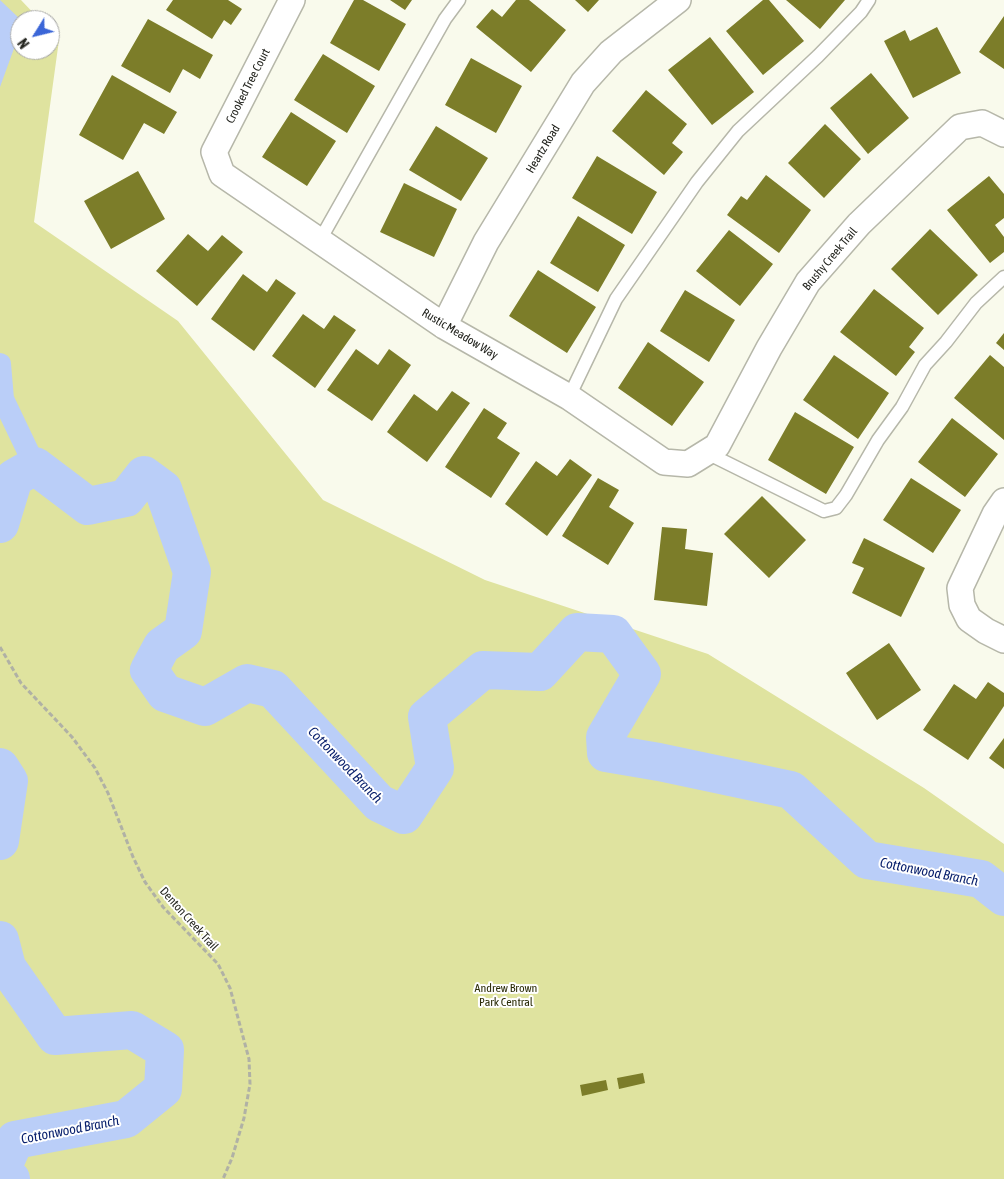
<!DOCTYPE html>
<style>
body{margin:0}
#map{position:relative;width:1004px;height:1179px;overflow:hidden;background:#f9faec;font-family:"Asap Condensed",sans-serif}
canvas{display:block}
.north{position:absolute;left:10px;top:10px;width:50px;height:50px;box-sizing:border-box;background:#fff;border:1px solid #a7a7a5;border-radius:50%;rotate:234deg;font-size:14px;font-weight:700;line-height:20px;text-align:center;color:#23241e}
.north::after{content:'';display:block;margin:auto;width:18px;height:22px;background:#3b66d7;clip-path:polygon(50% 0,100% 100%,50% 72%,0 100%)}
</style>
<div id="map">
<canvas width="1004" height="1179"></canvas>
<div class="north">N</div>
</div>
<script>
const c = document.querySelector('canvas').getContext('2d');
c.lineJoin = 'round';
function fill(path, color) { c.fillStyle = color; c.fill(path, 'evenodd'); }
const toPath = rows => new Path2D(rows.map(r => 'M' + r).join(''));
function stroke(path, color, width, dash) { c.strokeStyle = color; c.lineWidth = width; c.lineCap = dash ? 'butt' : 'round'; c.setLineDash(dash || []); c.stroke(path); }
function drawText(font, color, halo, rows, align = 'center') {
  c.font = font + ' "Asap Condensed",sans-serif'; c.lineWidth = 4; c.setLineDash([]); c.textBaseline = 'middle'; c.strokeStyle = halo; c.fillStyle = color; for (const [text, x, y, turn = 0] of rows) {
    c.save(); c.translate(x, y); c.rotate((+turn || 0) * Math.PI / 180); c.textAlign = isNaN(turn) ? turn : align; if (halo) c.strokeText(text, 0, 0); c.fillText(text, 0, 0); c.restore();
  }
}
const green = toPath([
 [0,0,21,0,40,20,20,20,20,50,50,50,50,31,59,40,34,222,178,321,323,500,485,580,708,654,924,788,1004,844,1004,1179,0,1179]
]);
const water = toPath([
 [0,0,21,20,20,32,0,87]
]);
const canal = toPath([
 [0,364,3,399,35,466]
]);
const river = toPath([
 [0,524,14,478,35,466,88,506,126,498,144,475,163,489,192,572,183,631,162,646,149,670,165,693,205,707,247,683,273,689,379,803,404,815,435,768,427,717,483,670,540,672,577,632,613,634,642,674,605,737,606,753,659,762,791,790,867,860,981,879,1004,897],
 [0,767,9,781,0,841],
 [0,940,7,967,55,1036,132,1030,165,1050,163,1089,126,1119,15,1140,1,1171,11,1179]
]);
const building = toPath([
 [173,0,228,0,242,9,231,25,224,20,212,39,166,10],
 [354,0,363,0,406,24,379,71,330,43],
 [390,0,412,0,405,10],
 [516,0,529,0,566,30,531,72,476,27,492,9,502,17],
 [575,0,599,0,588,12],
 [763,0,769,0,804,41,763,75,726,31],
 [786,0,845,0,820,29],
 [1004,16,1004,69,979,52],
 [148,19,213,55,200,79,183,69,170,93,121,66],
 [937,27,961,73,913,98,884,41,905,30,910,41],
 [710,37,754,92,712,125,668,70],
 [323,54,375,86,347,133,294,100],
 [471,58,522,86,496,133,445,105],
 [871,73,909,118,868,154,830,108],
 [112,75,177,112,164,134,144,123,123,160,79,135],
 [646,90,687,124,672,143,683,152,664,175,612,131],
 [291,112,336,141,307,186,262,157],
 [825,124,861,159,824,198,788,163],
 [436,126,488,158,461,201,409,170],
 [597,156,657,192,632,234,572,198],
 [138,171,165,219,111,249,84,201],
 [766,175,811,210,779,253,727,215,741,196,747,200],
 [989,176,1004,194,1004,218,995,225,1004,237,1004,252,990,263,947,210],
 [404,183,457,209,434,257,380,232],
 [578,216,625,245,598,292,550,263],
 [930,229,978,275,938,315,891,269],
 [729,230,773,264,740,306,696,271],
 [188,234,208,251,222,235,243,252,197,306,156,271],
 [538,270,596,307,567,353,509,316],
 [243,274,267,292,276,279,296,293,254,351,211,319],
 [874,289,924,328,909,347,915,352,896,376,840,332],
 [685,290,735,320,709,362,660,331],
 [303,314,324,329,334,315,356,330,315,388,272,356],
 [1004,333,1004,350,996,343],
 [648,342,704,382,672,426,618,388],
 [356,349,378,365,389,349,411,365,372,421,327,390],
 [834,355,889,393,858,439,803,400],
 [990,355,1004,367,1004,440,954,398],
 [452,391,470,403,427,462,387,432,414,394,437,411],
 [484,408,507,423,497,438,520,453,491,498,445,467],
 [795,412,854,447,826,494,768,460],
 [952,418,998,454,965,497,918,462],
 [570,459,592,475,547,536,505,504,536,461,557,476],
 [598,478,619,490,609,507,634,523,608,565,562,536],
 [911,478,961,510,933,553,883,520],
 [762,496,806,540,769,578,724,534],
 [662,527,687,529,685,549,713,553,707,606,654,600],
 [864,538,925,568,901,617,852,593,864,568,852,563],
 [889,643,921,690,877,720,846,673],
 [988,682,1004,693,1004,706,968,760,923,730,954,684,976,699],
 [1004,738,1004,769,989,758],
 [643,1073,645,1083,619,1089,617,1078],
 [606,1080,608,1090,582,1096,580,1085]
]);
const path = toPath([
 [0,647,21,683,72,737,95,768,108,793,133,857,145,882,163,907,218,964,230,988,249,1059,250,1084,244,1118,232,1158,223,1179]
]);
const service = toPath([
 [320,240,445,19,459,0],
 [569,397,616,299,697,182,738,131,818,56,861,12,869,0],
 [707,453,824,511,836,508,846,495,878,440,902,407,925,365,946,342,976,303,1004,277]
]);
const minor = toPath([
 [292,0,214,152,222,174,444,326,569,397,664,462,688,464,717,446,769,348,808,282,859,224,960,127,982,123,1004,134],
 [444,326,486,242,583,83,611,52,678,0],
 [1004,501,995,514,960,588,962,605,969,619,986,631,1004,640]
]);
const streetNames = [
 ["Crooked Tree Court",248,86,-63],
 ["Heartz Road",543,149,-59],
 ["Brushy Creek Trail",830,259,-50],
 ["Rustic Meadow Way",460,334,31],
 ["Denton Creek Trail",189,919,48]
];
const parkNames = [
 ["Andrew Brown",506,988],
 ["Park Central",506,1002]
];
const waterNames = [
 ["Cottonwood Branch",345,765,46],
 ["Cottonwood Branch",929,872,11],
 ["Cottonwood Branch",70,1130,-11]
];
fill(green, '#dfe39f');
fill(water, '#bacef8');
stroke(canal, '#bacef8', 22);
stroke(river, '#bacef8', 38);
fill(building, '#7c7d29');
stroke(service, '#b6b7a9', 15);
stroke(minor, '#b6b7a9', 28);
stroke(path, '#b0b1a5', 3, [5, 2.5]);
stroke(service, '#fff', 12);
stroke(minor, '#fff', 25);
drawText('12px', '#23241e', '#fff', streetNames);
drawText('12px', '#2a2b06', '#fff', parkNames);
drawText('italic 14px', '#081f6c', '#fff', waterNames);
</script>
